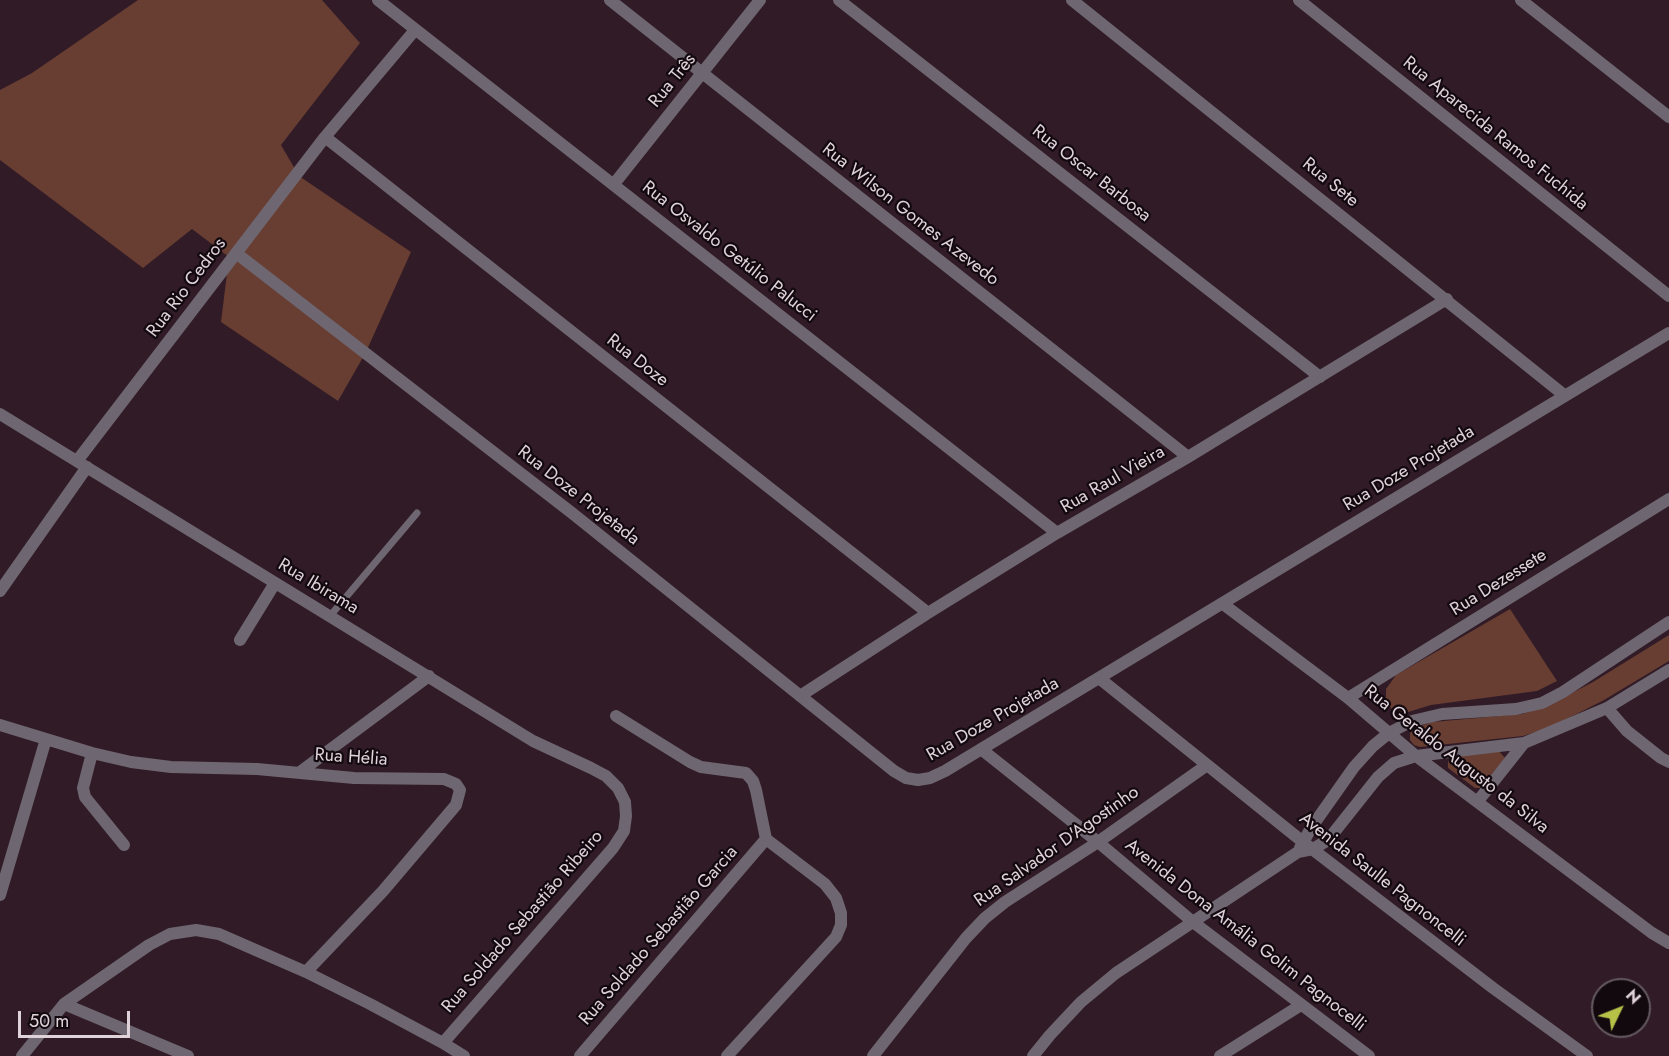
<!DOCTYPE html>
<meta charset="utf-8">
<style>
body{margin:0}
#map{position:relative;width:1669px;height:1056px;overflow:hidden;background:#301b27;font-family:Jost,sans-serif}
canvas{display:block}
.north{position:absolute;left:1591px;top:978px;width:60px;height:60px;box-sizing:border-box;background:#12090e;border:2px solid #64595f;border-radius:50%;rotate:47deg;font-size:16px;font-weight:700;line-height:24px;text-align:center;color:#e0d2d9}
.north::after{content:'';display:block;margin:auto;width:21px;height:27px;background:#b6c148;clip-path:polygon(50% 0,100% 100%,50% 72%,0 100%)}
.scale{position:absolute;left:18px;top:1011px;width:112px;height:27px;box-sizing:border-box;border:3px solid #e0d2d9;border-top:0;padding-left:8px;font-size:18px;line-height:21px;white-space:nowrap;color:#e0d2d9;-webkit-text-stroke:4px #12090e;paint-order:stroke}
</style>
<div id="map">
<canvas width="1669" height="1056"></canvas>
<div class="north">N</div>
<div class="scale">50 m</div>
</div>
<script>
const c = document.querySelector('canvas').getContext('2d');
c.lineJoin = 'round';
function fill(path, color) { c.fillStyle = color; c.fill(path, 'evenodd'); }
const toPath = rows => new Path2D(rows.map(r => 'M' + r).join(''));
function stroke(path, color, width, dash) { c.strokeStyle = color; c.lineWidth = width; c.lineCap = dash ? 'butt' : 'round'; c.setLineDash(dash || []); c.stroke(path); }
function drawText(font, color, halo, rows, align = 'center') {
  c.font = font + ' Jost,sans-serif'; c.lineWidth = 4.5; c.setLineDash([]); c.textBaseline = 'middle'; c.strokeStyle = halo; c.fillStyle = color; for (const [text, x, y, turn = 0] of rows) {
    c.save(); c.translate(x, y); c.rotate((+turn || 0) * Math.PI / 180); c.textAlign = isNaN(turn) ? turn : align; if (halo) c.strokeText(text, 0, 0); c.fillText(text, 0, 0); c.restore();
  }
}
const green = toPath([
 [138,0,322,0,360,43,281,145,299,176,411,252,366,352,338,401,221,322,229,257,192,229,143,268,0,160,0,90,32,73],
 [1510,609,1557,681,1537,691,1431,705,1405,713,1393,710,1389,706,1386,700,1386,689,1396,675],
 [1669,635,1669,661,1604,700,1553,726,1523,736,1420,747,1414,745,1410,740,1410,733,1414,728,1432,722,1522,714,1545,707,1593,682],
 [1499,751,1505,758,1480,788,1475,788,1448,768,1448,762,1452,757]
]);
const service = toPath([
 [330,616,417,513]
]);
const minor = toPath([
 [378,0,1057,533],
 [610,0,1188,457],
 [839,0,1320,377],
 [1072,0,1564,395],
 [1299,0,1669,296],
 [1521,0,1669,117],
 [325,137,928,613],
 [614,184,760,0],
 [236,253,572,513,894,771,906,778,918,780,930,778,945,771,1669,333],
 [0,414,533,741,591,768,606,776,618,788,625,802,626,816,624,831,613,848,443,1043],
 [77,461,325,137,415,30],
 [0,591,87,467],
 [1223,604,1348,698,1416,756,1652,933,1669,943],
 [240,640,275,583],
 [1099,678,1303,842,1493,988,1587,1056],
 [800,696,928,613,1057,533,1188,457,1447,299],
 [1348,698,1669,499],
 [1607,708,1627,731,1661,758,1669,762],
 [616,716,690,762,701,767,746,773,753,781,756,790,766,839,825,884,836,898,841,913,841,925,836,937,727,1056],
 [0,725,92,753,131,762,171,767,257,769,354,778,444,779,456,784,460,790,456,805,383,891,306,972],
 [981,749,1098,842,1193,922,1369,1056],
 [92,753,83,788,85,797,124,845],
 [300,772,429,676],
 [1478,801,1524,743],
 [1300,848,1311,828,1354,767,1373,746,1389,733,1412,721,1442,714,1516,709,1542,703,1563,692,1669,622],
 [0,895,46,739],
 [64,1004,188,1056],
 [22,1056,64,1004,149,945,170,934,196,930,219,934,306,972,370,1004,443,1043,464,1056],
 [580,1056,766,839],
 [873,1056,966,938,985,918,1005,902,1098,842,1207,765],
 [1033,1056,1050,1035,1081,1002,1116,973,1298,852,1313,849,1328,840,1378,777,1394,763,1416,756,1524,743,1607,708,1669,670],
 [1220,1056,1301,1005]
]);
const streetNames = [
 ["Rua Três",673,81,-51],
 ["Rua Aparecida Ramos Fuchida",1495,134,39],
 ["Rua Oscar Barbosa",1091,174,38],
 ["Rua Sete",1330,183,39],
 ["Rua Wilson Gomes Azevedo",910,215,38],
 ["Rua Osvaldo Getúlio Palucci",729,252,38],
 ["Rua Rio Cedros",187,288,-53],
 ["Rua Doze",637,361,38],
 ["Rua Doze Projetada",1409,469,-31],
 ["Rua Raul Vieira",1113,480,-30],
 ["Rua Doze Projetada",578,496,38],
 ["Rua Dezessete",1499,583,-32],
 ["Rua Ibirama",318,587,31],
 ["Rua Doze Projetada",993,720,-30],
 ["Rua Hélia",351,758,4],
 ["Rua Geraldo Augusto da Silva",1456,760,38],
 ["Rua Salvador D'Agostinho",1057,847,-35],
 ["Avenida Saulle Pagnoncelli",1382,880,38],
 ["Rua Soldado Sebastião Ribeiro",523,922,-49],
 ["Rua Soldado Sebastião Garcia",659,936,-49],
 ["Avenida Dona Amália Golim Pagnocelli",1245,936,38]
];
fill(green, '#683d32');
stroke(service, '#6e6670', 7);
stroke(minor, '#6e6670', 12);
drawText('18px', '#e0d2d9', '#12090e', streetNames);
</script>
